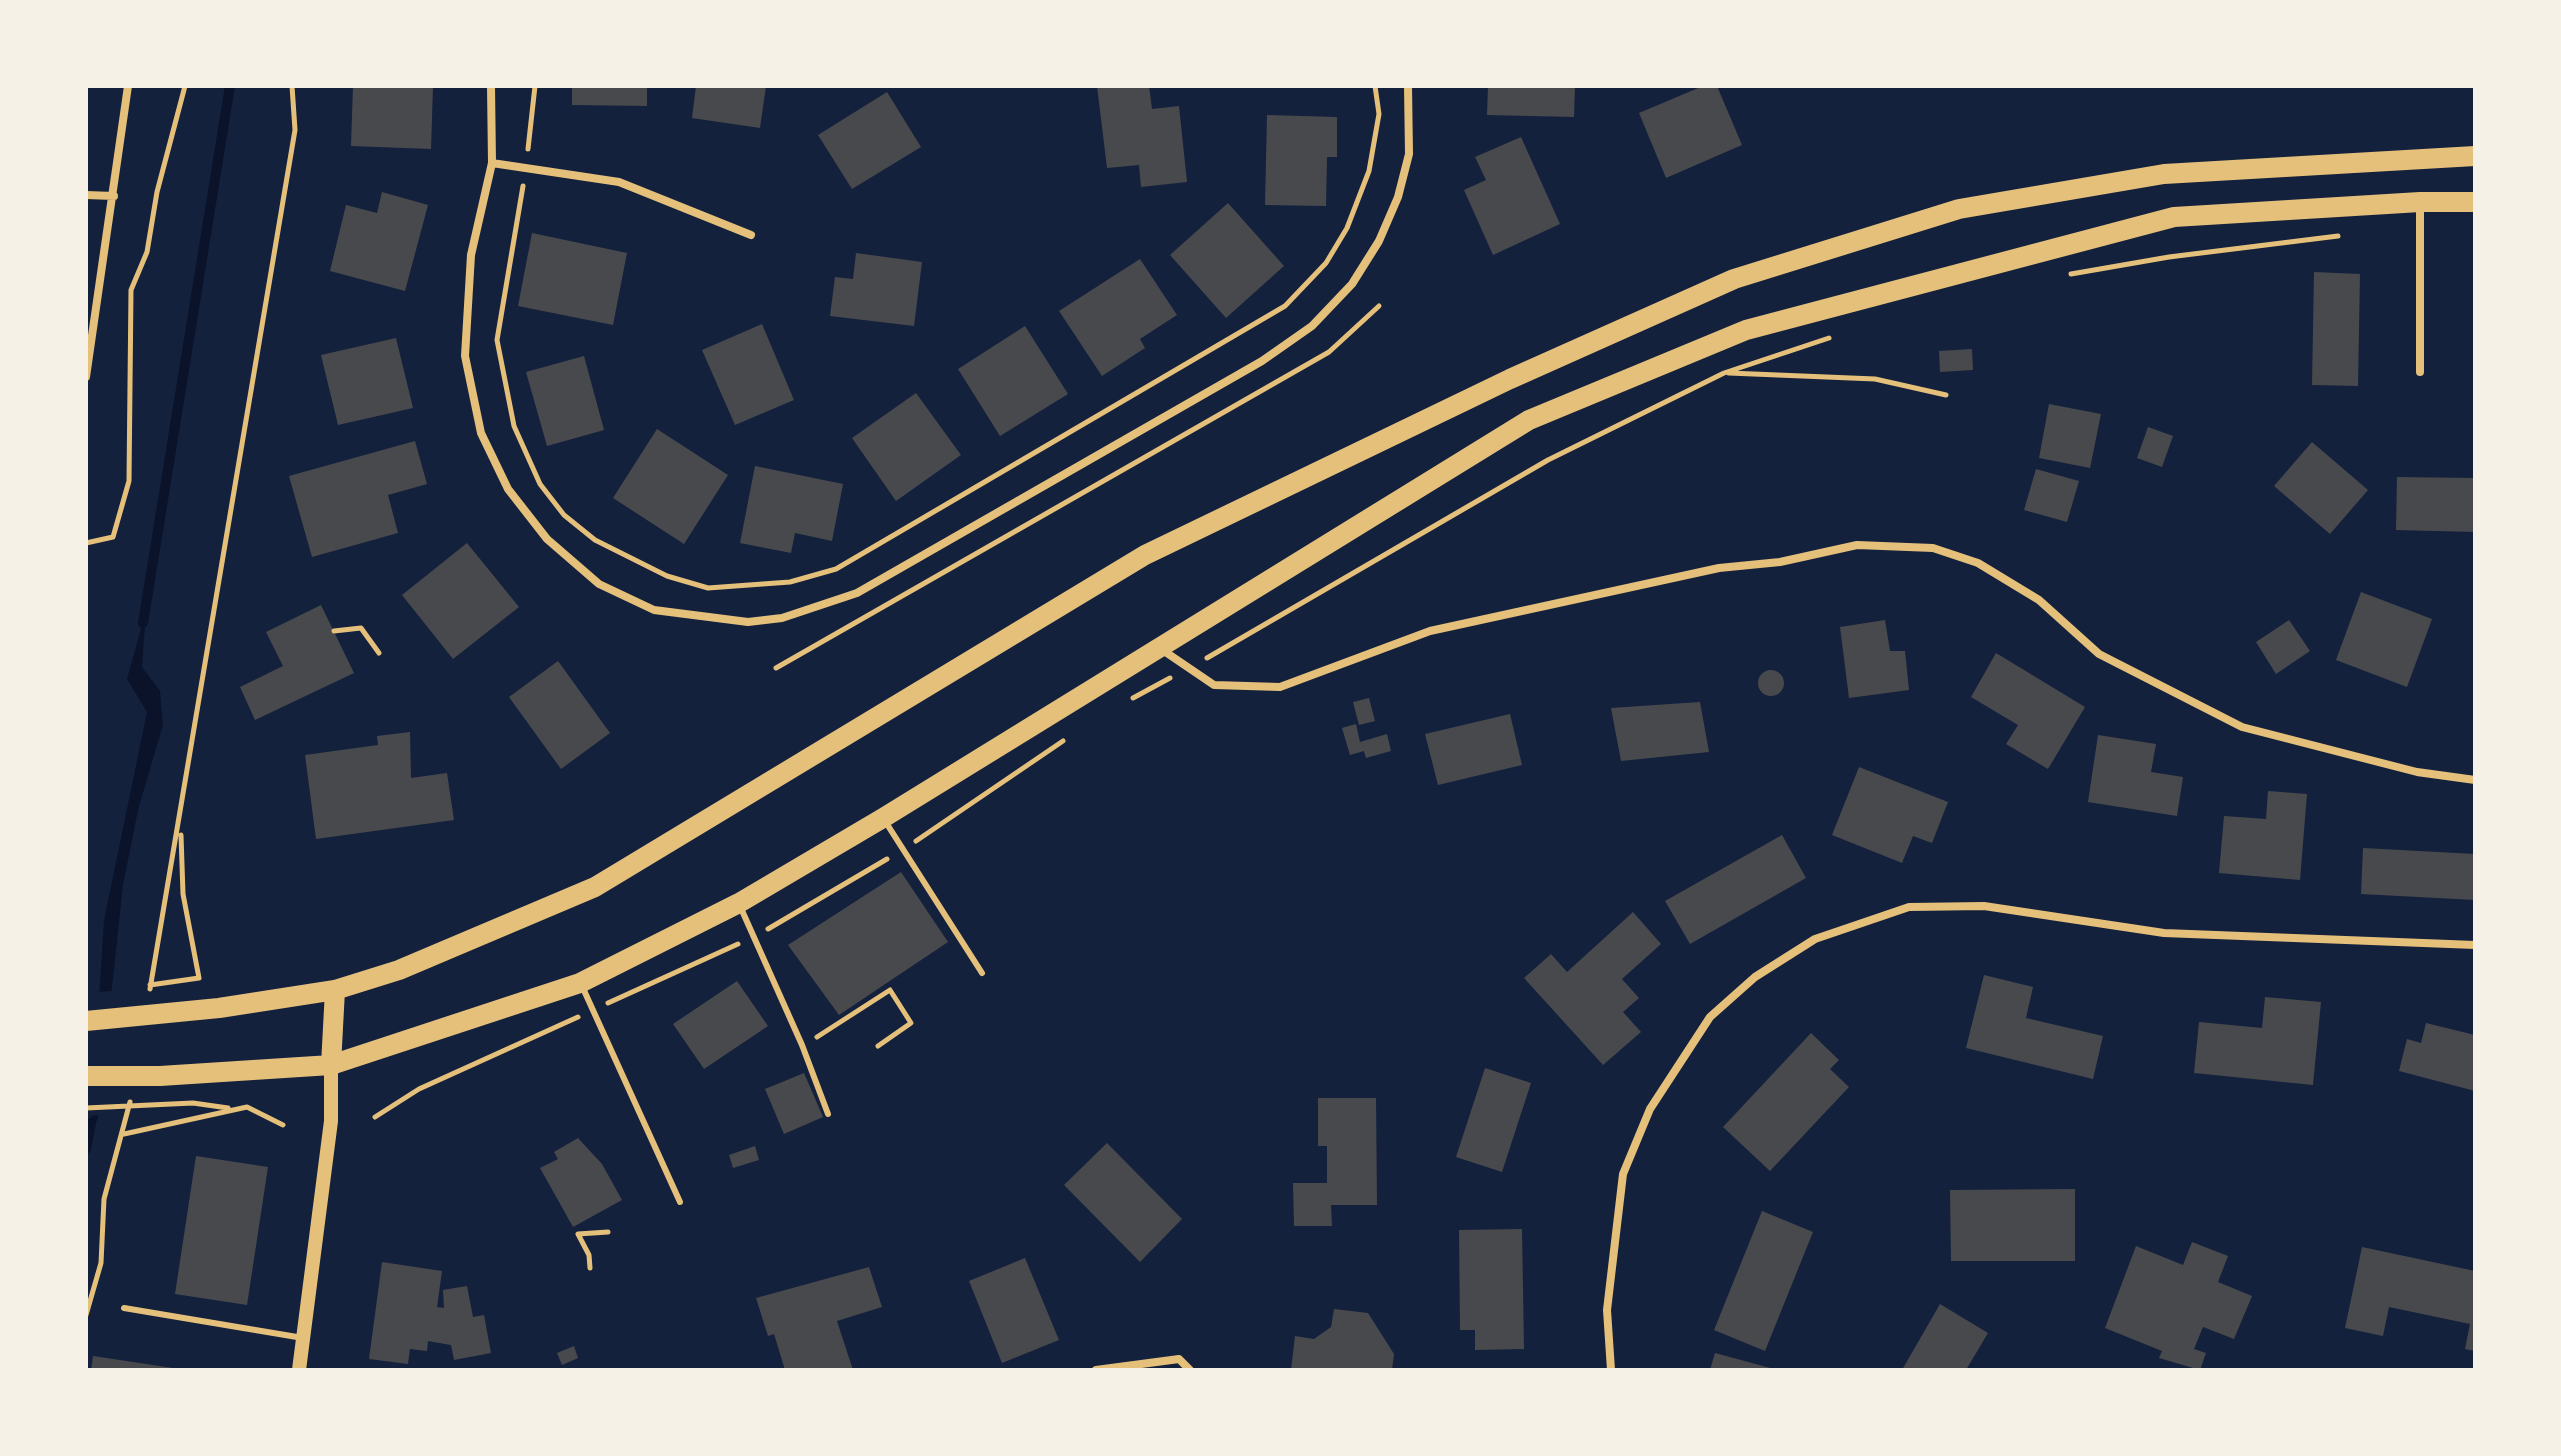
<!DOCTYPE html>
<style>
body{margin:0}
#map{position:relative;width:2561px;height:1456px;overflow:hidden;background:#14213d;font-family:"PT Sans Narrow",sans-serif}
canvas{display:block}
.frame{position:absolute;inset:0;border:88px solid #f6f1e7;pointer-events:none}
</style>
<div id="map">
<canvas width="2561" height="1456"></canvas>
<div class="frame"></div>
</div>
<script>
const c = document.querySelector('canvas').getContext('2d');
c.lineJoin = 'round';
function fill(path, color) { c.fillStyle = color; c.fill(path, 'evenodd'); }
const toPath = rows => new Path2D(rows.map(r => 'M' + r).join(''));
function stroke(path, color, width, dash) { c.strokeStyle = color; c.lineWidth = width; c.lineCap = dash ? 'butt' : 'round'; c.setLineDash(dash || []); c.stroke(path); }
const water = toPath([
 [146,611,142,667,160,691,163,725,138,810,123,885,98,1118,90,1136,104,920,147,712,127,679]
]);
const pier = toPath([
 [113,991,102,1115,88,1116,96,992]
]);
const stream = toPath([
 [143,623,230,86],
 [86,1149,91,1123]
]);
const building = toPath([
 [353,86,433,86,431,149,351,146],
 [572,86,647,86,647,106,572,105],
 [696,86,766,86,760,128,692,118],
 [1097,86,1149,86,1152,109,1179,106,1187,182,1141,187,1139,165,1107,168],
 [1488,86,1575,86,1574,117,1487,115],
 [1703,86,1717,86,1742,145,1666,178,1639,113],
 [887,92,921,147,852,189,818,135],
 [1267,115,1337,117,1337,157,1327,157,1326,206,1265,205],
 [1521,137,1560,224,1493,255,1464,190,1486,180,1475,157],
 [382,192,428,205,405,291,330,271,346,205,377,213],
 [1228,203,1284,266,1226,318,1170,255],
 [532,233,627,253,613,325,518,306],
 [856,253,922,262,914,326,830,316,835,277,853,279],
 [1140,259,1177,315,1140,339,1145,348,1102,376,1059,311],
 [2314,272,2360,274,2358,386,2312,385],
 [762,324,794,400,735,425,702,350],
 [1025,326,1068,394,1000,436,958,369],
 [396,338,413,408,338,425,321,355],
 [1972,349,1973,370,1940,372,1939,351],
 [584,356,604,430,547,446,526,372],
 [916,393,961,455,896,501,852,438],
 [2049,404,2101,414,2090,468,2039,458],
 [2148,427,2173,436,2162,467,2137,458],
 [657,429,728,475,684,544,613,498],
 [415,441,427,484,388,495,398,533,312,557,289,476],
 [2312,442,2368,490,2330,534,2274,486],
 [755,466,843,484,832,541,795,533,791,553,740,543],
 [2036,469,2079,481,2067,522,2024,510],
 [2397,477,2475,478,2475,532,2396,530],
 [467,543,519,607,453,659,402,595],
 [2361,592,2432,619,2407,687,2336,660],
 [321,605,354,673,255,720,240,687,283,666,266,632],
 [1885,620,1890,651,1905,651,1909,690,1849,698,1840,627],
 [2289,620,2310,651,2276,674,2256,642],
 [1996,653,2085,707,2048,769,2006,744,2018,725,1971,697],
 [558,661,610,733,561,769,509,697],
 '1758 683a13 13 0 1 1 26 0a13 13 0 1 1-26 0Z',
 [1369,698,1375,721,1359,725,1353,702],
 [1700,702,1709,752,1621,761,1611,708],
 [1510,714,1522,765,1438,785,1425,734],
 [1356,724,1360,742,1387,734,1391,751,1366,758,1364,751,1350,755,1342,728],
 [410,732,411,778,447,773,454,820,316,839,305,755,378,745,377,736],
 [2098,735,2156,744,2151,772,2183,777,2177,816,2088,802],
 [1859,767,1948,802,1932,843,1913,836,1902,863,1832,835],
 [2268,791,2307,794,2300,880,2219,873,2224,816,2266,819],
 [1782,835,1806,878,1690,944,1665,901],
 [2363,848,2475,854,2475,900,2361,894],
 [901,872,948,942,839,1015,788,945],
 [1633,912,1661,944,1622,979,1639,998,1623,1012,1641,1032,1603,1065,1524,978,1551,954,1567,972],
 [1984,975,2033,987,2026,1018,2103,1036,2093,1079,1966,1048],
 [737,981,768,1026,704,1069,673,1024],
 [2265,997,2321,1002,2313,1085,2194,1073,2199,1022,2262,1028],
 [2426,1023,2475,1035,2475,1091,2399,1071,2407,1039,2421,1043],
 [1811,1033,1839,1060,1830,1069,1849,1087,1770,1171,1723,1127],
 [1485,1068,1531,1083,1502,1172,1456,1157],
 [804,1073,823,1117,784,1134,765,1089],
 [1318,1098,1376,1098,1377,1205,1331,1205,1332,1226,1294,1226,1293,1183,1327,1183,1327,1146,1318,1146],
 [578,1138,602,1164,622,1200,573,1227,540,1168,558,1159,554,1152],
 [1107,1143,1182,1219,1140,1262,1064,1185],
 [755,1146,759,1160,733,1168,729,1155],
 [196,1156,268,1167,247,1305,175,1294],
 [2075,1189,2075,1261,1951,1261,1950,1190],
 [1762,1211,1813,1232,1765,1351,1714,1330],
 [1522,1229,1524,1349,1475,1350,1475,1330,1460,1330,1459,1230],
 [2192,1242,2228,1256,2218,1282,2252,1296,2234,1339,2203,1327,2194,1349,2206,1353,2200,1370,2159,1358,2162,1351,2105,1328,2136,1246,2183,1265],
 [2362,1247,2475,1271,2475,1351,2465,1349,2470,1324,2389,1307,2383,1336,2345,1328],
 [1025,1258,1059,1340,1002,1363,969,1281],
 [382,1262,442,1271,437,1307,444,1308,443,1290,467,1286,473,1317,484,1315,491,1353,454,1360,451,1345,428,1341,427,1351,410,1349,408,1364,369,1359],
 [869,1267,882,1307,837,1321,853,1370,785,1370,774,1334,768,1336,756,1298],
 [1940,1304,1988,1333,1966,1370,1902,1370],
 [1334,1309,1368,1313,1394,1354,1392,1370,1291,1370,1295,1336,1314,1339,1331,1327],
 [574,1346,578,1358,562,1365,557,1353],
 [1715,1353,1774,1369,1774,1370,1710,1370],
 [93,1356,173,1368,173,1370,91,1370]
]);
const path = toPath([
 [528,149,535,86],
 [523,186,497,340,514,426,540,484,564,515,595,540,667,576,708,588,790,582,836,569,1285,306,1326,263,1347,228,1369,171,1379,114,1375,86],
 [2071,274,2169,257,2338,236],
 [1729,373,1875,379,1946,395],
 [86,543,113,537,129,481,131,290,147,252,157,192,185,86],
 [334,631,361,628,379,653],
 [1207,658,1548,460,1724,373,1829,338],
 [776,668,1329,352,1379,306],
 [1133,698,1170,678],
 [916,841,1063,741],
 [768,929,887,859],
 [150,985,199,978,183,894,181,835],
 [150,989,295,130,292,86],
 [608,1003,738,944],
 [817,1037,890,990,911,1023,878,1046],
 [86,1108,193,1103,228,1108],
 [375,1117,419,1089,578,1017],
 [124,1134,247,1107,283,1125],
 [590,1268,589,1255,578,1234,608,1232],
 [86,1315,101,1263,104,1199,130,1102]
]);
const service = toPath([
 [885,821,982,973],
 [740,906,802,1045,828,1114],
 [582,986,680,1202],
 [124,1308,303,1338]
]);
const minor = toPath([
 [491,86,492,163,471,255,465,356,481,433,508,489,547,539,599,584,654,610,748,622,782,618,857,593,1262,361,1312,326,1352,284,1379,241,1398,197,1409,154,1408,86],
 [492,163,619,182,751,235],
 [86,195,114,196],
 [2420,372,2420,203],
 [86,377,128,86],
 [1161,649,1214,685,1280,687,1430,631,1719,568,1780,562,1857,545,1933,548,1978,563,2039,600,2099,654,2242,727,2417,772,2475,780],
 [1096,1370,1179,1359,1190,1370],
 [1611,1370,1607,1310,1623,1174,1650,1109,1710,1017,1755,977,1815,939,1909,907,1984,906,2164,933,2475,945]
]);
const tertiary = toPath([
 [299,1370,331,1121,331,1065]
]);
const primary = toPath([
 [86,1021,219,1008,335,990,399,970,595,887,1145,555,1510,379,1734,279,1959,209,2164,174,2475,156],
 [331,1065,335,990],
 [86,1076,160,1076,331,1065,580,983,739,903,883,818,1529,420,1746,330,2174,217,2420,202,2475,202]
]);
fill(water, '#0b132b');
fill(pier, '#14213d');
stroke(stream, '#0b132b', 10);
fill(building, '#48494c');
stroke(path, '#e5c07b', 5);
stroke(service, '#e5c07b', 6);
stroke(minor, '#e5c07b', 8);
stroke(tertiary, '#e5c07b', 14);
stroke(primary, '#e5c07b', 20);
</script>
